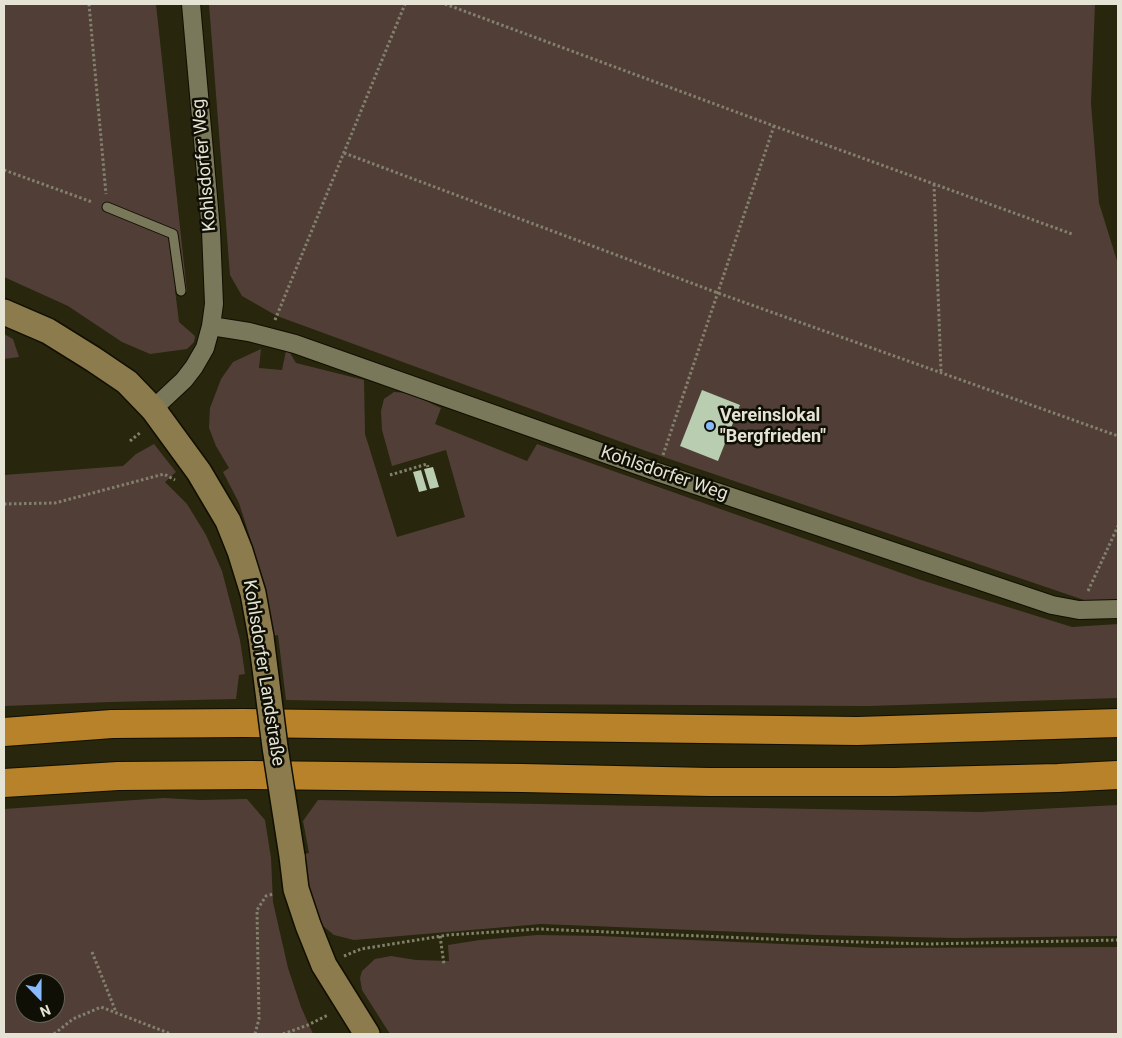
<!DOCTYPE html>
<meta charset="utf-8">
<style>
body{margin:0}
#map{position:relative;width:1122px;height:1038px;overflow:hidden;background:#28260c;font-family:Roboto,sans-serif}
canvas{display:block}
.frame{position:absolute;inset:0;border:5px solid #e4e3d4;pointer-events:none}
.north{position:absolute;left:15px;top:973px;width:50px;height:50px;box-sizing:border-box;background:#0f0f05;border:1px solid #646458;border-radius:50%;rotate:158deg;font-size:14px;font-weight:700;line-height:20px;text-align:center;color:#e4e3d4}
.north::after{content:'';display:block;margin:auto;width:18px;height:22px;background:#89bafc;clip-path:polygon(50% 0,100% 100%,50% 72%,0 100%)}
</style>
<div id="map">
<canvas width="1122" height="1038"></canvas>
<div class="frame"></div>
<div class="north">N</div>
</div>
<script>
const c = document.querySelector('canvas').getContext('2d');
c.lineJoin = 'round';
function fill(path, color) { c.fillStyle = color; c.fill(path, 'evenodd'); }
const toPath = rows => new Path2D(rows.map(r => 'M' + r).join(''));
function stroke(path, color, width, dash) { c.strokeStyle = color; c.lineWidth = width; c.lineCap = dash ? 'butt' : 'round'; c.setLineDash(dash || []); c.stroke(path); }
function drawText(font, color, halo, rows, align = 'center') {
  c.font = font + ' Roboto,sans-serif'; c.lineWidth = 5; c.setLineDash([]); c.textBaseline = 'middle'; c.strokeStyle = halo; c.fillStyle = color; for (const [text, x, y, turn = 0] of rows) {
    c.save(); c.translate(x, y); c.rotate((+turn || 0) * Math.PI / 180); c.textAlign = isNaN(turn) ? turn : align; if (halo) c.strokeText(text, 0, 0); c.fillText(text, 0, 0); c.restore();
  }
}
const green = toPath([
 [4,4,156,4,187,292,175,290,179,322,195,336,194,342,187,349,150,354,122,342,68,306,4,277],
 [209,4,1095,4,1091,103,1099,203,1118,264,1118,600,1084,600,646,451,277,316,242,296,230,275],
 [4,334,13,339,19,357,4,359],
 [261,349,259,368,282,370,286,351,290,353,296,363,364,380,365,434,397,537,465,517,446,450,392,466,382,430,381,411,384,399,394,392,409,393,441,408,435,424,527,461,537,444,921,580,1072,627,1118,624,1118,698,869,706,517,704,286,700,278,635,273,636,253,547,239,503,223,472,229,468,216,446,209,428,210,408,221,379,233,362],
 [154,444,176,472,165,482,187,504,206,535,222,571,240,640,245,674,239,675,236,699,111,702,4,706,4,475,123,466,136,454],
 [164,798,200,800,247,799,265,820,271,858,273,902,288,968,301,1007,313,1034,4,1034,4,809],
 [25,983,55,983,55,1013,25,1013],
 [318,800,980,812,1118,805,1118,936,956,938,817,935,541,924,354,940,334,935,323,926,310,895,305,875,301,855,309,853,303,821],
 [537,935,600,936,874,948,1118,947,1118,1034,390,1034,362,990,360,978,362,971,375,959,391,956,416,960,449,961,448,945,480,940]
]);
const building = toPath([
 [702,390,740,405,718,461,680,446],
 [433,467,439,487,430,489,424,469],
 [421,470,427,490,419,492,413,472]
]);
const path = toPath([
 [89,4,106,194],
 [445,4,774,126,1072,234],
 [344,153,718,293,1118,436],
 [4,170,92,202],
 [934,184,941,372],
 [275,320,405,4],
 [130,441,141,432],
 [663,455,774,126],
 [390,475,427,464,428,467],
 [4,504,55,503,164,474,175,480],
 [1088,591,1118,526],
 [440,936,444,964],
 [92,952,116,1012],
 [344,956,361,949,448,935,539,929,792,940,928,944,1118,940],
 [54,1034,73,1019,101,1007,171,1034],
 [255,1034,259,1019,257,910,266,896,273,894],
 [283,1034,308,1025,328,1015]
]);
const lane = toPath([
 [107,207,173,234,181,291]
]);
const street = toPath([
 [211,326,249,332,295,344,657,472,1052,605,1079,610,1118,609],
 [153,409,184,380,194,367,205,348,211,326,214,304,211,231,191,4]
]);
const secondary = toPath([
 [4,312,48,331,93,359,127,382,153,409,199,472,228,521,240,551,253,593,261,637],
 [292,856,296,889,308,925,324,965,367,1034]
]);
const highway = toPath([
 [4,732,112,724,243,723,857,731,1118,723],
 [4,783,118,776,251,775,522,778,709,782,894,782,1058,778,1118,775]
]);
const secondaryBridge = toPath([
 [261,637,275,747,292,856]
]);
const markers = [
 [710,426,5,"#89bafc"]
];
const streetNames = [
 ["Kohlsdorfer Weg",205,165,-95],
 ["Kohlsdorfer Weg",664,474,19],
 ["Kohlsdorfer Landstraße",263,673,81]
];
const poiNames = [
 ["Vereinslokal",720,416],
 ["\"Bergfrieden\"",720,437]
];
fill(green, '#513f37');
fill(building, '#b9cdb0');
stroke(lane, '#110f00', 11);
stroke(street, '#110f00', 20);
stroke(secondary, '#110f00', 28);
stroke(highway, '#110f00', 30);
stroke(path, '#82816c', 3, [2.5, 2.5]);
stroke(lane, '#79785b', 9);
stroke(street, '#79785b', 18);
stroke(secondary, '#8c7b4c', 25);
stroke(highway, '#b7822a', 28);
stroke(secondaryBridge, '#110f00', 28, []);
stroke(secondaryBridge, '#8c7b4c', 25);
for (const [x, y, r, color] of markers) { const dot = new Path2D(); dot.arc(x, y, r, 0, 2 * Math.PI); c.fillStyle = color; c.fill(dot); stroke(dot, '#0f0f05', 2); }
drawText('18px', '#e4e3d4', '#0f0f05', streetNames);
drawText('bold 18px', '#e4e3d4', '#0f0f05', poiNames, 'left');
</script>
